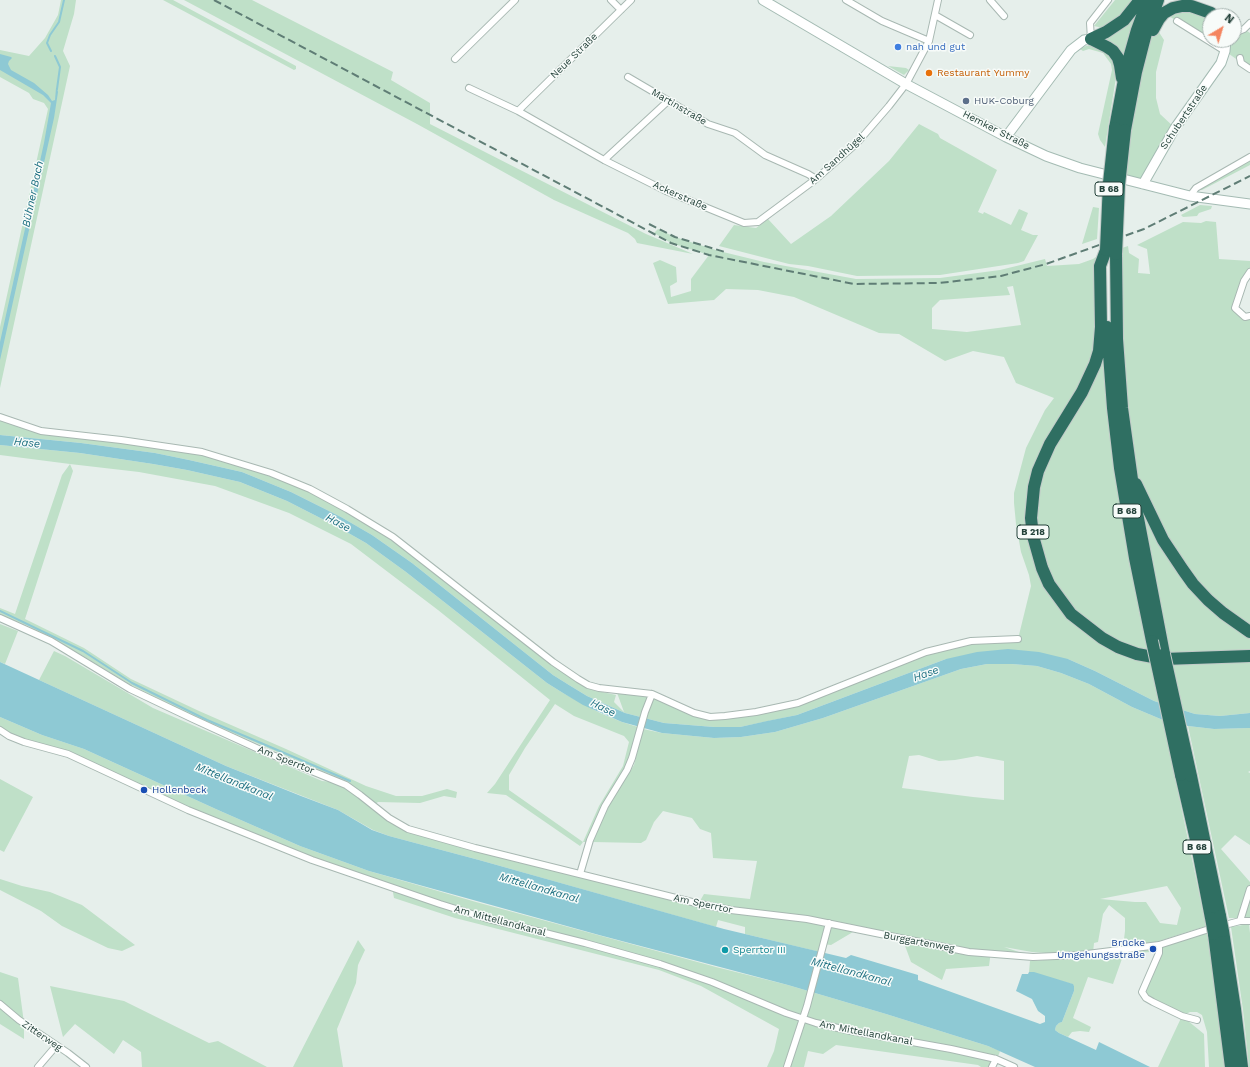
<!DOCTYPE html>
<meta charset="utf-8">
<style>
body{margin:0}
#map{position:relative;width:1250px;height:1067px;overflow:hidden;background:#e6efeb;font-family:"Work Sans",sans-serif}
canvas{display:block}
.north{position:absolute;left:1202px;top:8px;width:40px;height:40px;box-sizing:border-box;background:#f7fbf9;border:1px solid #a3b1ad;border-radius:50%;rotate:38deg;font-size:11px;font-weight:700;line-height:16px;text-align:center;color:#24423a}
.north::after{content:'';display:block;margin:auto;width:14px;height:18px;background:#f4845f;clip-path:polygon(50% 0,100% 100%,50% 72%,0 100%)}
</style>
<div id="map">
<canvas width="1250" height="1067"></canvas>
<div class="north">N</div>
</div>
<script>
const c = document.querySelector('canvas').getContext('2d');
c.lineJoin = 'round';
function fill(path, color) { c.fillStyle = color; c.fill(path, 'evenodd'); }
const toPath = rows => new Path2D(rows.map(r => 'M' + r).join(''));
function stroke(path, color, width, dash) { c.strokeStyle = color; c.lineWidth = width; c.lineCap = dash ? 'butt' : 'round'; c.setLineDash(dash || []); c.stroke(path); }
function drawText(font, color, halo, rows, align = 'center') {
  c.font = font + ' "Work Sans",sans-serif'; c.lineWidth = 3; c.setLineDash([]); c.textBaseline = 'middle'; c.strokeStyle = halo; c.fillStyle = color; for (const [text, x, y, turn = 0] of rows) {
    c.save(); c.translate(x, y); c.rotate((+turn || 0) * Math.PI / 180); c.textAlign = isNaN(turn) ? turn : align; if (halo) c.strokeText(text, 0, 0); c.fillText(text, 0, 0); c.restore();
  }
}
const green = toPath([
 [61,0,76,0,74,14,63,51,70,66,0,388,0,327,48,109,44,103,33,99,29,93,0,77,0,50,29,56,45,38,58,15],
 [163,0,173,0,296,66,296,69,294,70],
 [184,0,252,0,393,72,391,80,430,103,430,124,646,234,693,254,637,243,635,239,628,233,554,200,417,124],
 [1115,0,1137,0,1129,11,1103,28,1094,26],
 [1173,8,1210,16,1210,40,1234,40,1234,33,1244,29,1250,33,1250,69,1225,51,1164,13],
 [1137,13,1123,59,1098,40],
 [1155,26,1164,40,1156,72,1156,98,1160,114,1175,128,1143,184,1119,178,1146,54],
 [1096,45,1111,54,1117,71,1105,147,1100,140,1098,134,1112,70,1111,64,1103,53,1089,49,1083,51,1080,49,1086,46],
 [888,66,906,68,909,70,904,75],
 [919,124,938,134,940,138,997,170,978,212,983,214,984,212,1011,225,1019,209,1028,213,1021,230,1033,235,1038,235,1024,261,1018,263,940,275,857,276,808,266,789,264,719,246,734,225,756,228,768,219,791,244,831,216,889,161],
 [1250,157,1250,165,1202,190,1193,190],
 [1200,205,1212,206,1211,209,1199,213,1197,216,1183,217,1181,215],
 [1093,207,1099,208,1097,239,1082,244],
 [1206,221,1216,222,1219,259,1250,261,1250,272,1235,308,1250,316,1250,713,1220,716,1195,714,1154,701,1095,671,1068,659,946,659,797,715,740,727,714,727,664,723,625,713,587,696,569,685,553,675,412,563,372,535,341,517,291,492,242,472,189,460,155,453,81,443,0,435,0,420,10,424,41,433,123,442,201,455,271,476,310,492,346,511,420,559,555,666,593,690,616,695,614,702,624,712,616,690,645,693,710,717,798,703,926,652,971,641,1018,639,1031,586,1029,575,1021,552,1016,524,1014,503,1014,493,1026,448,1045,410,1054,398,1016,383,1004,357,973,351,945,361,899,334,879,333,794,297,758,290,726,289,714,300,668,304,653,263,660,260,676,267,677,282,670,286,671,297,691,291,691,279,709,255,671,243,654,233,658,229,675,237,719,251,764,262,856,279,940,278,1000,270,1045,259,1047,266,1079,264,1093,259,1106,250,1106,298,1108,339,1136,508,1116,250,1128,246,1129,253,1139,259,1138,273,1150,274,1147,249,1137,245,1183,222,1201,223],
 [1013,286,1021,325,967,332,932,329,932,308,940,300,1010,295,1007,287],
 [0,445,80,453,153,464,187,470,240,482,287,501,336,526,366,543,406,572,547,683,563,693,600,713,622,722,638,727,629,765,588,842,583,842,580,846,506,795,487,793,495,784,550,700,438,610,351,544,289,513,215,486,139,472,70,464,73,471,25,619,84,648,131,679,199,711,286,749,366,786,396,796,422,796,447,789,457,792,456,798,444,796,420,803,378,802,371,807,386,819,416,834,697,906,704,894,750,899,757,861,713,858,711,833,700,829,692,818,663,811,654,822,646,840,641,843,593,842,607,808,634,765,643,729,662,733,714,738,741,737,775,732,823,718,961,669,987,664,1012,664,1037,666,1061,673,1089,684,1132,707,1163,720,1206,926,1153,943,1123,947,1125,931,1125,918,1109,905,1103,914,1098,942,1094,943,1093,953,1059,954,1032,952,1004,947,1025,954,991,951,989,966,946,969,942,980,911,962,904,943,903,935,855,926,853,932,831,945,822,944,820,952,745,934,745,927,718,920,716,927,479,860,389,836,373,830,338,810,226,766,39,680,54,651,65,656,153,708,322,781,345,783,338,778,193,716,129,684,78,653,28,626,0,615,0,608,15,614,62,475,70,464,0,455],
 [555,704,574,716,624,736,629,742,623,766,599,806,583,842,509,790,509,775,525,748],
 [919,755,939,761,955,760,977,756,1004,761,1004,800,973,797,902,788,909,756],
 [1167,886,1181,908,1177,925,1160,923,1146,902,1135,902,1100,899],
 [0,624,18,631,5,664,0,662],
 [0,717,42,735,84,749,218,810,300,846,369,871,476,902,716,967,788,985,886,1014,988,1046,1000,1051,999,1054,992,1067,981,1067,978,1065,836,1045,823,1054,808,1051,804,1067,767,1067,774,1051,779,1029,701,986,659,970,455,918,394,898,392,887,188,810,68,754,24,742,0,730],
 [1188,726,1214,729,1250,728,1250,771,1248,772,1250,773,1250,845,1235,835,1221,849,1250,882,1250,918,1229,918],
 [0,779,33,797,4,852,0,850],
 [0,879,22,886,50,892,82,905,135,945,122,951,108,948,62,926,41,911,0,890],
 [1249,924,1250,933,1250,1067,1249,1067,1243,1010,1231,927],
 [1207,933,1219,1009,1226,1067,1209,1067,1207,1032,1202,1015,1197,1012,1190,1012,1182,1016,1204,1034,1205,1067,1158,1067,1182,1016,1146,998,1146,990,1160,957,1153,952,1124,953,1113,984,1088,977,1073,1018,1091,1027,1089,1032,1080,1031,1072,1032,1068,1037,1059,1033,1055,1030,1056,1026,1059,1023,1062,1022,1074,991,1074,986,1072,984,1029,972,1030,961,1058,959,1122,951],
 [358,940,365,950,358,965,356,983,337,1029,343,1067,293,1067],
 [0,972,18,978,24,1023,24,1039,0,1024],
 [50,986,124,1001,209,1043,218,1041,267,1067,142,1067,141,1052,123,1040,114,1054,75,1024,63,1037]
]);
const water = toPath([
 [0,54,11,57,12,58,9,61,8,64,11,70,34,83,48,95,52,101,55,100,56,88,57,88,58,92,54,118,0,360,0,342,44,143,51,103,43,95,0,70],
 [0,435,81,443,155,453,189,460,242,472,291,492,341,517,372,535,412,563,553,675,569,685,587,696,625,713,664,723,714,727,740,727,767,721,797,715,946,659,977,652,1008,649,1039,652,1068,659,1095,671,1154,701,1195,714,1220,716,1250,713,1250,728,1214,729,1188,726,1163,720,1132,707,1089,684,1061,673,1037,666,1012,664,987,664,961,669,823,718,775,732,741,737,714,738,662,733,622,722,583,705,563,693,547,683,406,572,366,543,336,526,287,501,240,482,187,470,153,464,80,453,0,445],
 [0,662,226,766,301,796,338,810,372,830,389,836,479,860,724,929,846,958,851,955,918,975,918,980,1040,1024,1045,1022,1045,1016,1038,1011,1032,999,1016,991,1022,974,1028,974,1029,972,1034,972,1073,984,1074,986,1074,991,1062,1022,1059,1023,1056,1026,1055,1030,1059,1033,1096,1050,1099,1042,1150,1067,1035,1067,988,1046,886,1014,788,985,599,935,369,871,300,846,218,810,84,749,42,735,0,717]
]);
const stream = toPath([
 [51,51,47,43,50,35,59,22,64,0],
 [55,56,60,67,57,89],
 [0,611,83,651,132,683,207,720,350,781]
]);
const street = toPath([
 [611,0,621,10],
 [846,0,882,21,929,41],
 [990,0,1004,16],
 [935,15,970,35],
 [1177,21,1225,51],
 [1234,33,1244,29,1250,23],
 [1091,39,1090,23,1108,0],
 [1240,58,1241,63,1250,69],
 [455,59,515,0],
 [628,77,708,124,735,133,765,155,808,174,816,179],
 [469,88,518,111,604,160,666,191,744,223,758,222,816,179,857,143,889,106,906,84,929,41,938,0],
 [518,111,631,0],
 [604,160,668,101],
 [1190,196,1196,188,1250,157],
 [1250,272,1244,281,1235,308,1245,317,1250,316],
 [0,417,41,431,121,440,202,452,271,473,310,489,347,509,393,537,553,662,578,679,588,685,599,688,652,694,694,713,710,717,725,716,756,712,798,703,926,652,971,641,1018,639],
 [0,618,51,641,130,689,193,719,265,752,346,785,360,795,389,818,408,829,475,848,700,904,731,910,807,919,969,952,1033,957,1079,955,1159,945,1206,930,1240,921,1250,921],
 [0,730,9,736,24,742,68,754,188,810,312,860,440,904,485,918,585,943,660,964,712,982,786,1013,816,1023,851,1031,951,1049,996,1059,1014,1067],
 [580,874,590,840,605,806,627,770,632,758,645,712,652,694],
 [1240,921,1250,889],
 [1159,945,1159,953,1142,992,1146,998,1153,1002,1182,1016,1197,1020],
 [0,1004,19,1020,68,1053,86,1067],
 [38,1067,56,1046],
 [787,1067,807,1006,829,923],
 [992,1067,996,1059]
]);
const secondary = toPath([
 [763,0,906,84,1006,137,1046,156,1080,168,1190,196,1250,204],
 [1006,137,1071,50,1084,40,1091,39],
 [1143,184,1175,128,1221,63,1225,51,1226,40]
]);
const highway = toPath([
 [1153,30,1159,19,1164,13,1173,8,1182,6,1191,6,1211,13],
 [1091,39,1106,32,1124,20,1140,0],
 [1091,39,1107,47,1113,51,1118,58,1120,65,1122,78],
 [1115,128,1126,69,1137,30,1148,0],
 [1125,130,1136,72,1146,33,1158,0],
 [1106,250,1100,266,1101,327,1099,351,1095,364,1082,392,1050,444,1038,471,1034,487,1031,518,1033,536,1042,568,1049,584,1071,614,1102,638,1118,647,1137,654,1164,659,1250,656],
 [1116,254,1117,339,1122,408,1136,508,1164,654],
 [1107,327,1113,408,1120,468,1135,558,1152,641],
 [1136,484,1163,540,1183,570,1193,584,1208,600,1223,613,1250,632],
 [1181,775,1196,840,1211,918],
 [1191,776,1220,916],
 [1223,931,1235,1009,1242,1067],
 [1214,934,1231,1067]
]);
const rail = toPath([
 [214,0,671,243,709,255,854,284,939,283,1001,276,1046,264,1144,229,1250,176],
 [649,224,675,237,725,252]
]);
const highwayBridge = toPath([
 [1106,250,1109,183,1115,128],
 [1116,254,1119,185,1125,130],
 [1152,641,1181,775],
 [1164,654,1191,776],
 [1220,916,1223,931],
 [1211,918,1214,934]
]);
const markers = [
 [898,47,4,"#3f7fe0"],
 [929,73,4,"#e8710a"],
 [966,101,4,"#5c6f8a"],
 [144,790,4,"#1a4fb4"],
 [1153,949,4,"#1a4fb4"],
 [725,950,4,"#0f9aa8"]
];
const shields = [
 [1109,189,28],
 [1127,511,28],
 [1033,532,32],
 [1197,847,28]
];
const shieldNames = [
 ["B 68",1109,189],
 ["B 68",1127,511],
 ["B 218",1033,532],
 ["B 68",1197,847]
];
const shopNames = [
 ["nah und gut",906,47]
];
const streetNames = [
 ["Neue Straße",574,56,-44],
 ["Martinstraße",679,107,30],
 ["Schubertstraße",1184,117,-56],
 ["Hemker Straße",996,130,27],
 ["Am Sandhügel",837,159,-42],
 ["Ackerstraße",680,196,24],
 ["Am Sperrtor",286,760,22],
 ["Am Sperrtor",703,904,12],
 ["Am Mittellandkanal",500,921,15],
 ["Burggartenweg",919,942,11],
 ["Am Mittellandkanal",866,1033,11],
 ["Zitterweg",42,1036,34]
];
const foodNames = [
 ["Restaurant Yummy",937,73]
];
const serviceNames = [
 ["HUK-Coburg",974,101]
];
const transitNames = [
 ["Hollenbeck",152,790],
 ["Brücke",1145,943,"right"],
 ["Umgehungsstraße",1145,955,"right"]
];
const cultureNames = [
 ["Sperrtor III",733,950]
];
const waterNames = [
 ["Bühner Bach",33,194,-78],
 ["Hase",27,443,6],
 ["Hase",338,523,28],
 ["Hase",926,674,-20],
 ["Hase",603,708,26],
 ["Mittellandkanal",234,782,22],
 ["Mittellandkanal",539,888,16],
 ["Mittellandkanal",851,972,15]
];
fill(green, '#bfe0c8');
fill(water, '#8ec9d4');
stroke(stream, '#8ec9d4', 2);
stroke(street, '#a8b8b2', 8);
stroke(secondary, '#a4bbb3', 11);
stroke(highway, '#c2cac8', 14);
stroke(street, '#fff', 6);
stroke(secondary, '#fff', 9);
stroke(highway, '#2f6f62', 12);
stroke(rail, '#5f7d75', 2, [8, 4]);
stroke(highwayBridge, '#c2cac8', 14, []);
stroke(highwayBridge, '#2f6f62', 12);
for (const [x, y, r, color] of markers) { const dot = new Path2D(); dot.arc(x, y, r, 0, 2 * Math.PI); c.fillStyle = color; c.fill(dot); stroke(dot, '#f7fbf9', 1.5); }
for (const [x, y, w] of shields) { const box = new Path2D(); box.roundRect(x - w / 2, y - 7, w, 14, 3); c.fillStyle = '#f7fbf9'; c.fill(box); stroke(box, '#24423a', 1); }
drawText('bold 9px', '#24423a', null, shieldNames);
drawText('10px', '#366cbe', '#f7fbf9', shopNames, 'left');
drawText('10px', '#24423a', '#f7fbf9', streetNames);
drawText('10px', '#c56008', '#f7fbf9', foodNames, 'left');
drawText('10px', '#4e5e75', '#f7fbf9', serviceNames, 'left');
drawText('10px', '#164399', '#f7fbf9', transitNames, 'left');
drawText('10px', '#0d838f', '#f7fbf9', cultureNames, 'left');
drawText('italic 11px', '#1c6f80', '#f7fbf9', waterNames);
</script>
